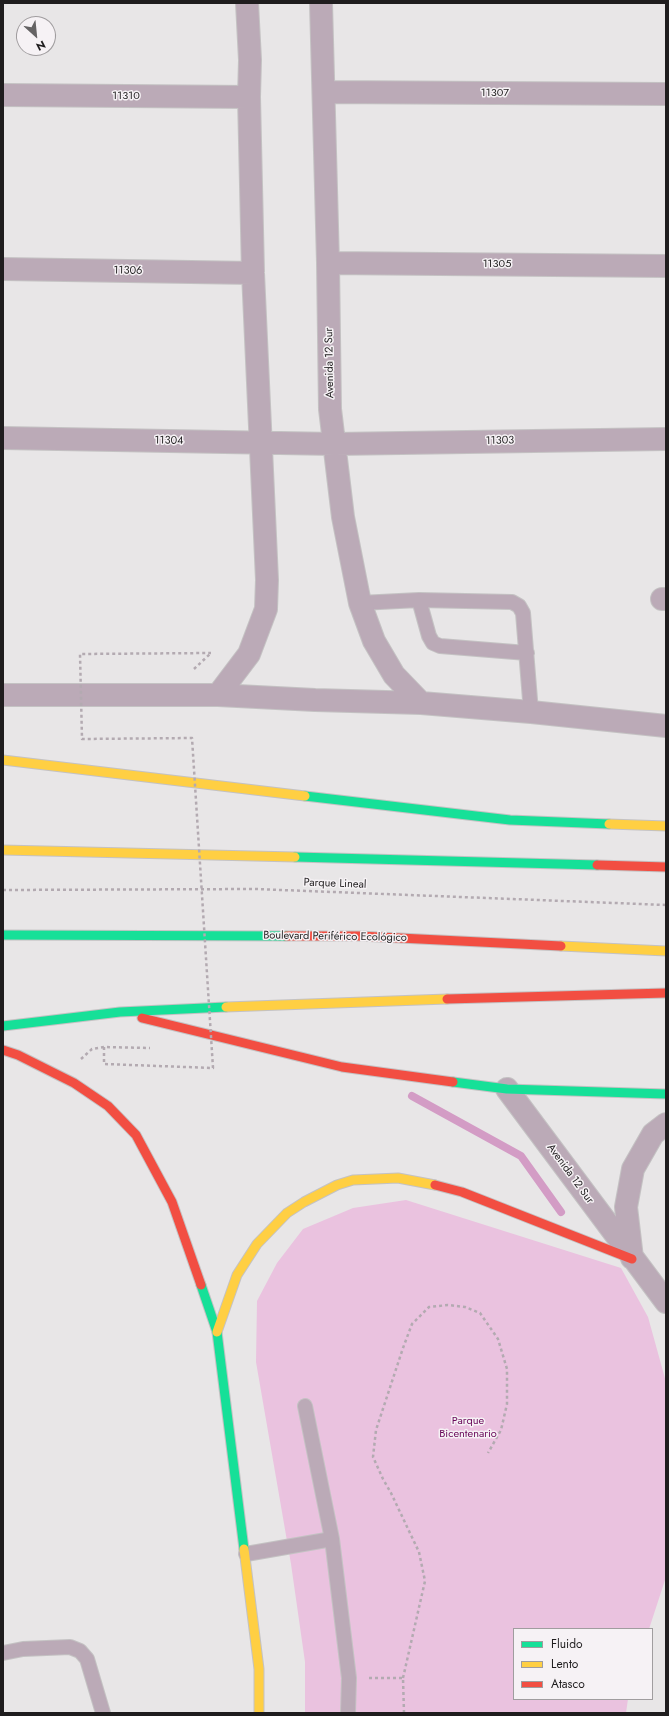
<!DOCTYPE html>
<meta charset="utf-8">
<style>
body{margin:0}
#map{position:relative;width:669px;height:1716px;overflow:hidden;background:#e8e6e7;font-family:Jost,sans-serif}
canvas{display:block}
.frame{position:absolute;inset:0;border:4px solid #1f1d1e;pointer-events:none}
.legend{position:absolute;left:513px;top:1628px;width:140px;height:72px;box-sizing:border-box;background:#f6f2f5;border:1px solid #a09d9f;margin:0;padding:5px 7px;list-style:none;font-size:12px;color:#1f1d1e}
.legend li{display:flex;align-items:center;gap:8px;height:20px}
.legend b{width:20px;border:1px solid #a09d9f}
.north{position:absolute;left:16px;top:16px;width:40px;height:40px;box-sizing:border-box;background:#f6f2f5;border:1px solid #a09d9f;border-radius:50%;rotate:153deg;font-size:11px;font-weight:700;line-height:16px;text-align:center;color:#1f1d1e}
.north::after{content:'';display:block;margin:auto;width:14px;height:18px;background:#656364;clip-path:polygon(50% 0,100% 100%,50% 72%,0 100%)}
</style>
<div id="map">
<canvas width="669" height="1716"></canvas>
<div class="frame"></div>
<ul class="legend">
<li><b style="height:5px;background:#16e098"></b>Fluido</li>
<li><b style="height:5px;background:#ffcf43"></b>Lento</li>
<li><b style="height:5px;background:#f24e42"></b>Atasco</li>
</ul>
<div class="north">N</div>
</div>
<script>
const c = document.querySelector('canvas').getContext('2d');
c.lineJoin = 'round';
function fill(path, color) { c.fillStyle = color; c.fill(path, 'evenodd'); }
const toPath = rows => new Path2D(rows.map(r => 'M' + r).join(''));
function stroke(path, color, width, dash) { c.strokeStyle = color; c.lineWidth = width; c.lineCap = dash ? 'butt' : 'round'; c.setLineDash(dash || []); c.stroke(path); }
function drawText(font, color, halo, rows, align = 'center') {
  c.font = font + ' Jost,sans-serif'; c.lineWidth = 3; c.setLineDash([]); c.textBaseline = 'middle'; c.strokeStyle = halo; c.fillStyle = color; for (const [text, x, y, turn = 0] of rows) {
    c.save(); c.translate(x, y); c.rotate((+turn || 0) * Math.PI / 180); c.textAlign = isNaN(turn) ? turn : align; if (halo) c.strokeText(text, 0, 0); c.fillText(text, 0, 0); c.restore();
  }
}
const green = toPath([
 [406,1200,621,1268,648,1317,666,1382,666,1577,649,1629,514,1629,514,1699,628,1699,626,1713,305,1713,305,1662,291,1564,256,1362,257,1301,277,1263,303,1229,353,1208]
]);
const stream = toPath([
 [412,1096,521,1156,561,1212]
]);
const path = toPath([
 [194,669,211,653],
 [3,890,256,889,666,905],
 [81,1059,92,1049,104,1047,150,1048],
 [369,1678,403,1678,404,1713],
 [403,1678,425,1581,419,1552,391,1493,383,1479,373,1457,376,1430,403,1348,412,1324,429,1307,448,1305,465,1307,480,1313,498,1339,507,1369,507,1404,501,1430,488,1453]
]);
const lane = toPath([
 [419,600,429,636,433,643,440,646,527,653],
 [360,603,419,600,512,602,519,606,523,613,531,712],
 [305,1406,332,1539],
 [246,1554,332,1539,349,1678,348,1713],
 [3,1653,23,1649,70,1647,80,1651,87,1659,103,1713]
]);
const street = toPath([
 [321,3,328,263,330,409,343,517,360,603,374,641,394,675,421,703],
 [324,92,666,94],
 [3,95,249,97],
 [328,263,666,266],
 [3,269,253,273],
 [3,438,335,444,666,439],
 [662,599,666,599],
 [3,695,218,695,315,700,421,703,531,712,666,726],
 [218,695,249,654,266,609,267,580,253,273,249,97,250,60,247,3],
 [507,1089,666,1302],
 [632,1258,626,1207,633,1169,653,1134,666,1124]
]);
const fast = toPath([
 [305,796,510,820,609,824],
 [295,857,597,865],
 [3,935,286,936],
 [3,1026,120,1012,226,1007],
 [453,1082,507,1089,666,1094],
 [201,1285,217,1332,244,1549]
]);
const slow = toPath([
 [3,760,305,796],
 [609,824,666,826],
 [3,850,295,857],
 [561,946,666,951],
 [226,1007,447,999],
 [217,1332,237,1275,257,1244,287,1213,304,1202,337,1185,353,1180,398,1178,435,1185],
 [244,1549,259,1669,259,1713]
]);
const jam = toPath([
 [597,865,666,867],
 [286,936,359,936,561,946],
 [447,999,666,993],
 [142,1018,342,1067,453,1082],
 [3,1050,18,1055,74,1083,108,1106,136,1135,172,1202,201,1285],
 [435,1185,462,1192,632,1259]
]);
const pathBridge = toPath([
 [104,1047,104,1064,213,1068,192,738,82,739,80,654,211,653]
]);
const streetNames = [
 ["11307",495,93],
 ["11310",126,96],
 ["11305",497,264],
 ["11306",128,271,1],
 ["Avenida 12 Sur",330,363,-91],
 ["11304",169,441,1],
 ["11303",500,441,-1],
 ["Parque Lineal",335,884,2],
 ["Boulevard Periférico Ecológico",335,937,1],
 ["Avenida 12 Sur",570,1174,54]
];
const parkNames = [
 ["Parque",468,1421],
 ["Bicentenario",468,1434]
];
fill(green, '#eac2df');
stroke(stream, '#d39cc5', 8);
stroke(lane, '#c4c2c3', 16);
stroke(street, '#c4c2c3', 24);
stroke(fast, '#c4c2c3', 11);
stroke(slow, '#c4c2c3', 11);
stroke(jam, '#c4c2c3', 11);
stroke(path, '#b3aab1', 2.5, [3, 3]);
stroke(lane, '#bbaab7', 14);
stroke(street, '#bbaab7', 22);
stroke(fast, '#16e098', 9);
stroke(slow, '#ffcf43', 9);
stroke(jam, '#f24e42', 9);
stroke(pathBridge, '#b3aab1', 2.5, [3, 3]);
drawText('11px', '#1f1d1e', '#f6f2f5', streetNames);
drawText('11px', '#680658', '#f6f2f5', parkNames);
</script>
